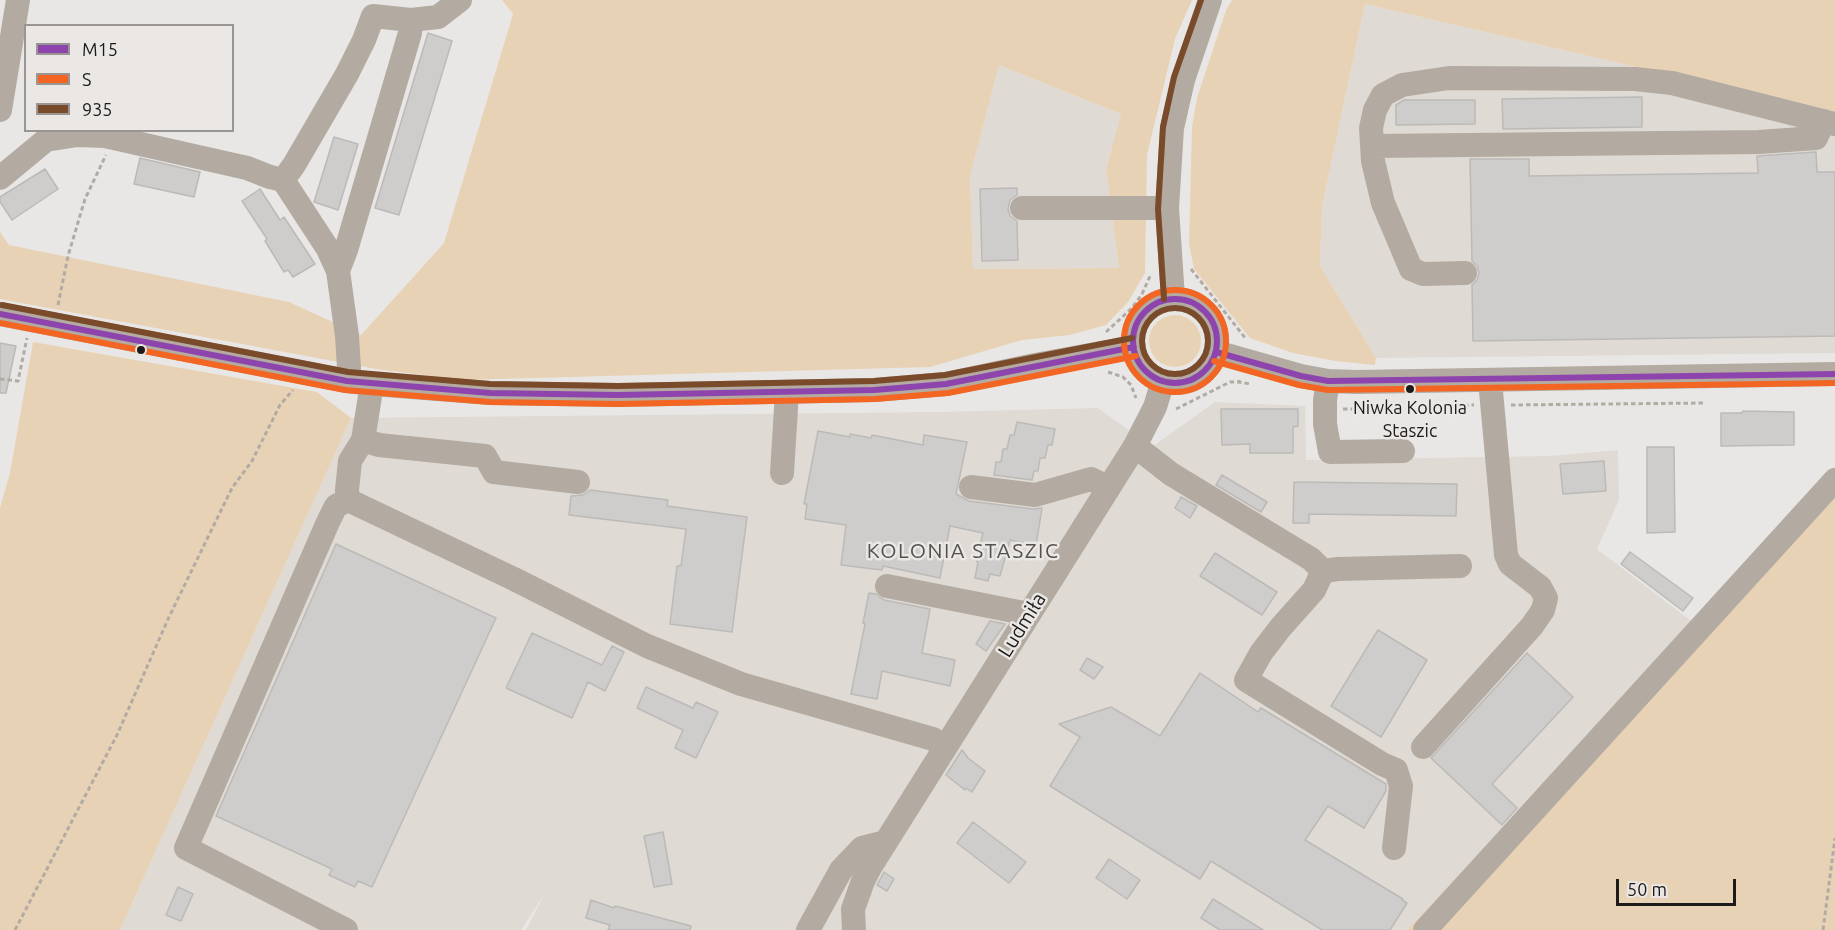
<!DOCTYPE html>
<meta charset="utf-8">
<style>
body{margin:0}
#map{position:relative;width:1835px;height:930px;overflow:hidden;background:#e9e7e5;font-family:Ubuntu,sans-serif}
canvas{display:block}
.legend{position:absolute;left:24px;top:24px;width:210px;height:108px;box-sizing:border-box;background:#eae7e4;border:2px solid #989593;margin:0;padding:8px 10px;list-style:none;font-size:18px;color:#1c1b1a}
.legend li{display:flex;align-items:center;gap:12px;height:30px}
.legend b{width:30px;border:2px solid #989593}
.scale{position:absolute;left:1616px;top:879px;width:120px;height:27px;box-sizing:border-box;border:3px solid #1c1b1a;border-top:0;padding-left:8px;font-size:18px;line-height:21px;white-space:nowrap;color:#1c1b1a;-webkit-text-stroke:4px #eae7e4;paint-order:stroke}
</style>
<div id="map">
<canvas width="1835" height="930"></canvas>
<ul class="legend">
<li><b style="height:8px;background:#8e44ad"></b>M15</li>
<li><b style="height:8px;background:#f26522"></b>S</li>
<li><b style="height:8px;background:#7a4b2a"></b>935</li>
</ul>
<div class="scale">50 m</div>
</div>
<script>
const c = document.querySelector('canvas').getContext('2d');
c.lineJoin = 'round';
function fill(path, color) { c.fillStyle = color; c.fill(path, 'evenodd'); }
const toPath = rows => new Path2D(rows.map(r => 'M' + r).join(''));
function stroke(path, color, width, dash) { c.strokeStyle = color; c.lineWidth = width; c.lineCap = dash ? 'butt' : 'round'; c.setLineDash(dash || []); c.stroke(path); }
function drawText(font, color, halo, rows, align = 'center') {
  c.font = font + ' Ubuntu,sans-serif'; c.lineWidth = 5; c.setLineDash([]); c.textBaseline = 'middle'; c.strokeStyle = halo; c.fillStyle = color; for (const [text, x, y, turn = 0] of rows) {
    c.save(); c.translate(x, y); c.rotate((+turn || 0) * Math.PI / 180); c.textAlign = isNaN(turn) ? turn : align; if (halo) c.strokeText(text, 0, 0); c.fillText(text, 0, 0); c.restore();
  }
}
const built = toPath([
 [1365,4,1632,66,1835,116,1835,353,1376,358,1320,266,1322,206],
 [999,65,1121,114,1106,169,1119,268,973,269,970,176],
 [1215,402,1305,406,1306,460,1550,456,1618,450,1619,500,1597,549,1694,623,1407,930,526,930,545,893,521,930,120,930,351,418,939,412,1098,408,1152,447]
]);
const green = toPath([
 [502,0,1192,0,1175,39,1147,155,1145,273,1128,302,1106,325,1070,335,1022,340,930,367,462,380,376,369,0,299,0,232,9,245,289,302,361,335,444,243,513,14],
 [999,65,1121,114,1106,169,1119,268,973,269,970,176],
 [1232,0,1835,0,1835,116,1632,66,1365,4,1322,206,1320,266,1376,358,1375,365,1335,361,1293,353,1250,338,1194,269,1189,244,1192,127,1197,98,1226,10],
 '1149 341a26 26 0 1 1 52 0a26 26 0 1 1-52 0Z',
 [33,342,317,392,351,418,120,930,0,930,0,508,10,473],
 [1835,468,1835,930,1407,930,1694,623]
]);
const building = toPath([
 [428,33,452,41,399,215,375,208,428,33],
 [1642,97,1642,127,1503,129,1502,99,1642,97],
 [1404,100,1475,100,1475,124,1396,125,1396,105,1404,100],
 [334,137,358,144,338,210,314,202,334,137],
 [1816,152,1817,172,1835,172,1835,336,1473,341,1472,285,1477,280,1479,273,1477,266,1472,261,1470,159,1529,159,1529,176,1758,173,1757,156,1816,152],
 [140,158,200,172,194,197,134,184,140,158],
 [45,169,58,189,12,220,0,202,0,197,45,169],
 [1017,188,1017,195,1010,200,1008,209,1010,216,1017,221,1018,260,982,261,980,189,1017,188],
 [260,189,280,220,284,217,315,264,293,277,288,270,284,272,265,241,267,239,242,201,260,189],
 [0,343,16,346,6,393,0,393,0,343],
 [1221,409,1298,409,1298,426,1293,427,1293,453,1250,453,1250,444,1222,445,1221,409],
 [1743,411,1794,412,1794,445,1721,446,1721,413,1742,413,1743,411],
 [1017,422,1055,429,1052,445,1048,445,1045,458,1040,458,1038,471,1034,471,1032,480,994,475,996,462,1001,462,1003,449,1007,449,1010,435,1014,435,1017,422],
 [818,431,850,437,850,434,871,438,872,435,923,445,924,435,967,442,956,494,969,501,1033,509,1042,508,1036,545,1010,540,1000,576,990,574,988,581,975,578,978,562,976,561,983,533,950,526,940,578,883,566,882,570,841,565,846,525,805,519,807,504,804,504,818,431],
 [1647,447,1674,447,1675,532,1647,533,1647,447],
 [1604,461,1606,491,1563,494,1560,464,1604,461],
 [1222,475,1267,502,1261,512,1216,485,1222,475],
 [1294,482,1457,484,1456,516,1309,514,1309,523,1293,523,1294,482],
 [590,490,668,500,667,506,747,517,732,632,670,624,677,566,681,566,686,529,569,515,571,496,583,495,590,490],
 [1181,497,1197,506,1190,518,1175,508,1181,497],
 [336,544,496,618,372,887,358,881,355,887,329,875,332,869,216,816,336,544],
 [1630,552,1693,598,1683,611,1621,564,1630,552],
 [1215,553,1277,592,1262,615,1200,576,1215,553],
 [869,593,876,594,884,600,930,609,922,653,955,660,950,686,882,671,877,699,851,694,865,624,863,623,869,593],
 [990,621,1005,624,986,651,976,644,990,621],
 [1378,630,1427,660,1381,737,1331,706,1378,630],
 [532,633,602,665,612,646,624,652,605,691,588,682,572,718,506,688,532,633],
 [1527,653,1573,697,1492,784,1517,808,1502,825,1431,758,1527,653],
 [1087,658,1103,667,1094,679,1080,670,1087,658],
 [1200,673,1258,712,1261,708,1386,784,1386,791,1364,828,1328,806,1305,840,1403,899,1402,900,1407,903,1390,930,1322,930,1211,861,1200,879,1050,786,1080,737,1059,724,1111,707,1160,736,1200,673],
 [646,687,693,708,696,702,718,712,696,758,675,748,683,730,637,708,646,687],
 [962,750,968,758,985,771,972,792,966,788,965,790,946,775,962,750],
 [973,822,1026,862,1009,883,957,843,973,822],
 [663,832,672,884,654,887,644,836,663,832],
 [1109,859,1140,880,1127,899,1096,878,1109,859],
 [884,872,894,879,887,891,877,885,884,872],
 [178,887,193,894,181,921,166,915,178,887],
 [1213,899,1263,930,1220,930,1201,918,1213,899],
 [591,900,614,908,615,906,691,926,690,930,608,930,610,925,586,918,591,900]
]);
const path = toPath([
 [1191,269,1246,339],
 [58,305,68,256,85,199,106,155],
 [1106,332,1132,308,1142,294,1151,274],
 [1108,372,1123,377,1131,385,1136,398],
 [0,379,18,381,27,338],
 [1239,380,1239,382,1251,384],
 [1511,405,1703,403],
 [1434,406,1474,405],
 [1176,409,1230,382,1239,382],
 [1343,409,1380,409],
 [15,930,117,735,169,617,232,488,252,461,280,405,293,390],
 [1823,930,1835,838]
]);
const minor = toPath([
 [0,110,18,0],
 [1372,146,1759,142,1816,138,1824,121],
 [0,178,46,140,77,135,105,136,247,168,270,177,283,180,294,165,347,74,364,40,373,16,411,20,438,17,460,0],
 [283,180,328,249,338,271,347,336,349,368,347,381],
 [1022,208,1167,208],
 [338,271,346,250,410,33,411,20],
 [1465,273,1423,274,1411,269,1383,203,1373,161,1371,128,1375,110,1383,95,1402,85,1449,78,1635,79,1672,83,1835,124],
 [1173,298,1167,208,1172,128,1183,80,1210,0],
 '1133 341a42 42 0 1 1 84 0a42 42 0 1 1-84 0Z',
 [0,314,347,381,372,384,490,393,618,395,874,390,946,384,1035,365,1134,347],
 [1216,352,1301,376,1328,381,1357,382,1835,374],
 [1328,381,1325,400,1325,424,1330,452,1403,451],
 [372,384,363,440,350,461,347,490,348,500,514,579,647,646,741,684,933,739,945,747],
 [363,440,379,445,485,456,494,472,578,482],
 [1135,446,1171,474,1311,559,1323,571,1314,590,1281,627,1261,653,1246,680,1382,764,1396,770,1401,786,1394,848],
 [782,473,787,392],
 [971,487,1035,495,1091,479,1107,487],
 [1323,571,1338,569,1460,566],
 [887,586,1029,614],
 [1423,747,1532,626,1543,610,1546,598,1540,587,1510,564,1506,555,1490,380],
 [346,930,186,848,328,522,336,506,348,500],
 [808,930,841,870,862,848,886,842],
 [854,930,853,909,863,881,872,864,1135,446,1155,407,1163,381],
 [1425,930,1835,480]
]);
const bus1 = toPath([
 '1133 341a42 42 0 1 1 84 0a42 42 0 1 1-84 0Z',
 [0,314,347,381,490,393,618,395,874,390,946,384,1134,347],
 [1216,352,1301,376,1328,381,1835,374]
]);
const bus2 = toPath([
 '1124 341a51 51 0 1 1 102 0a51 51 0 1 1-102 0Z',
 [0,323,345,390,490,402,618,404,875,399,948,393,1136,356],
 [1214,361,1299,385,1328,390,1835,383]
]);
const bus3 = toPath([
 [1164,299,1158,209,1163,127,1174,77,1201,0],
 [2,305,348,372,490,384,618,386,874,381,945,375,1132,338],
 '1142 341a33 33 0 1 1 66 0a33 33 0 1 1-66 0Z'
]);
const markers = [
 [141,350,5,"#1c1b1a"],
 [1410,389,5,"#1c1b1a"]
];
const busNames = [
 ["Niwka Kolonia",1410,408],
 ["Staszic",1410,431]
];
const streetNames = [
 ["Ludmiła",1022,625,-58]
];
const neighbourhoodNames = [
 ["KOLONIA STASZIC",963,551]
];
fill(built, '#dfdad3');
fill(green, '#e8d2b5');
fill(building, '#cecdcc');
stroke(building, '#bbbab8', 1.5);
stroke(path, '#b1aba4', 3, [4.5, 3]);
stroke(minor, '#b3aba1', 24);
stroke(bus1, '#8e44ad', 6);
stroke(bus2, '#f26522', 6);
stroke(bus3, '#7a4b2a', 6);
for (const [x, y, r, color] of markers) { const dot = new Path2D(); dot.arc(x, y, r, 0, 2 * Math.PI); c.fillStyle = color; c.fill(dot); stroke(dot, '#eae7e4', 2); }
drawText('18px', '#1c1b1a', '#eae7e4', busNames);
drawText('20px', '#1c1b1a', '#eae7e4', streetNames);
c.letterSpacing = '1.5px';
drawText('21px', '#53514e', '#eae7e4', neighbourhoodNames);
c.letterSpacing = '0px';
</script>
